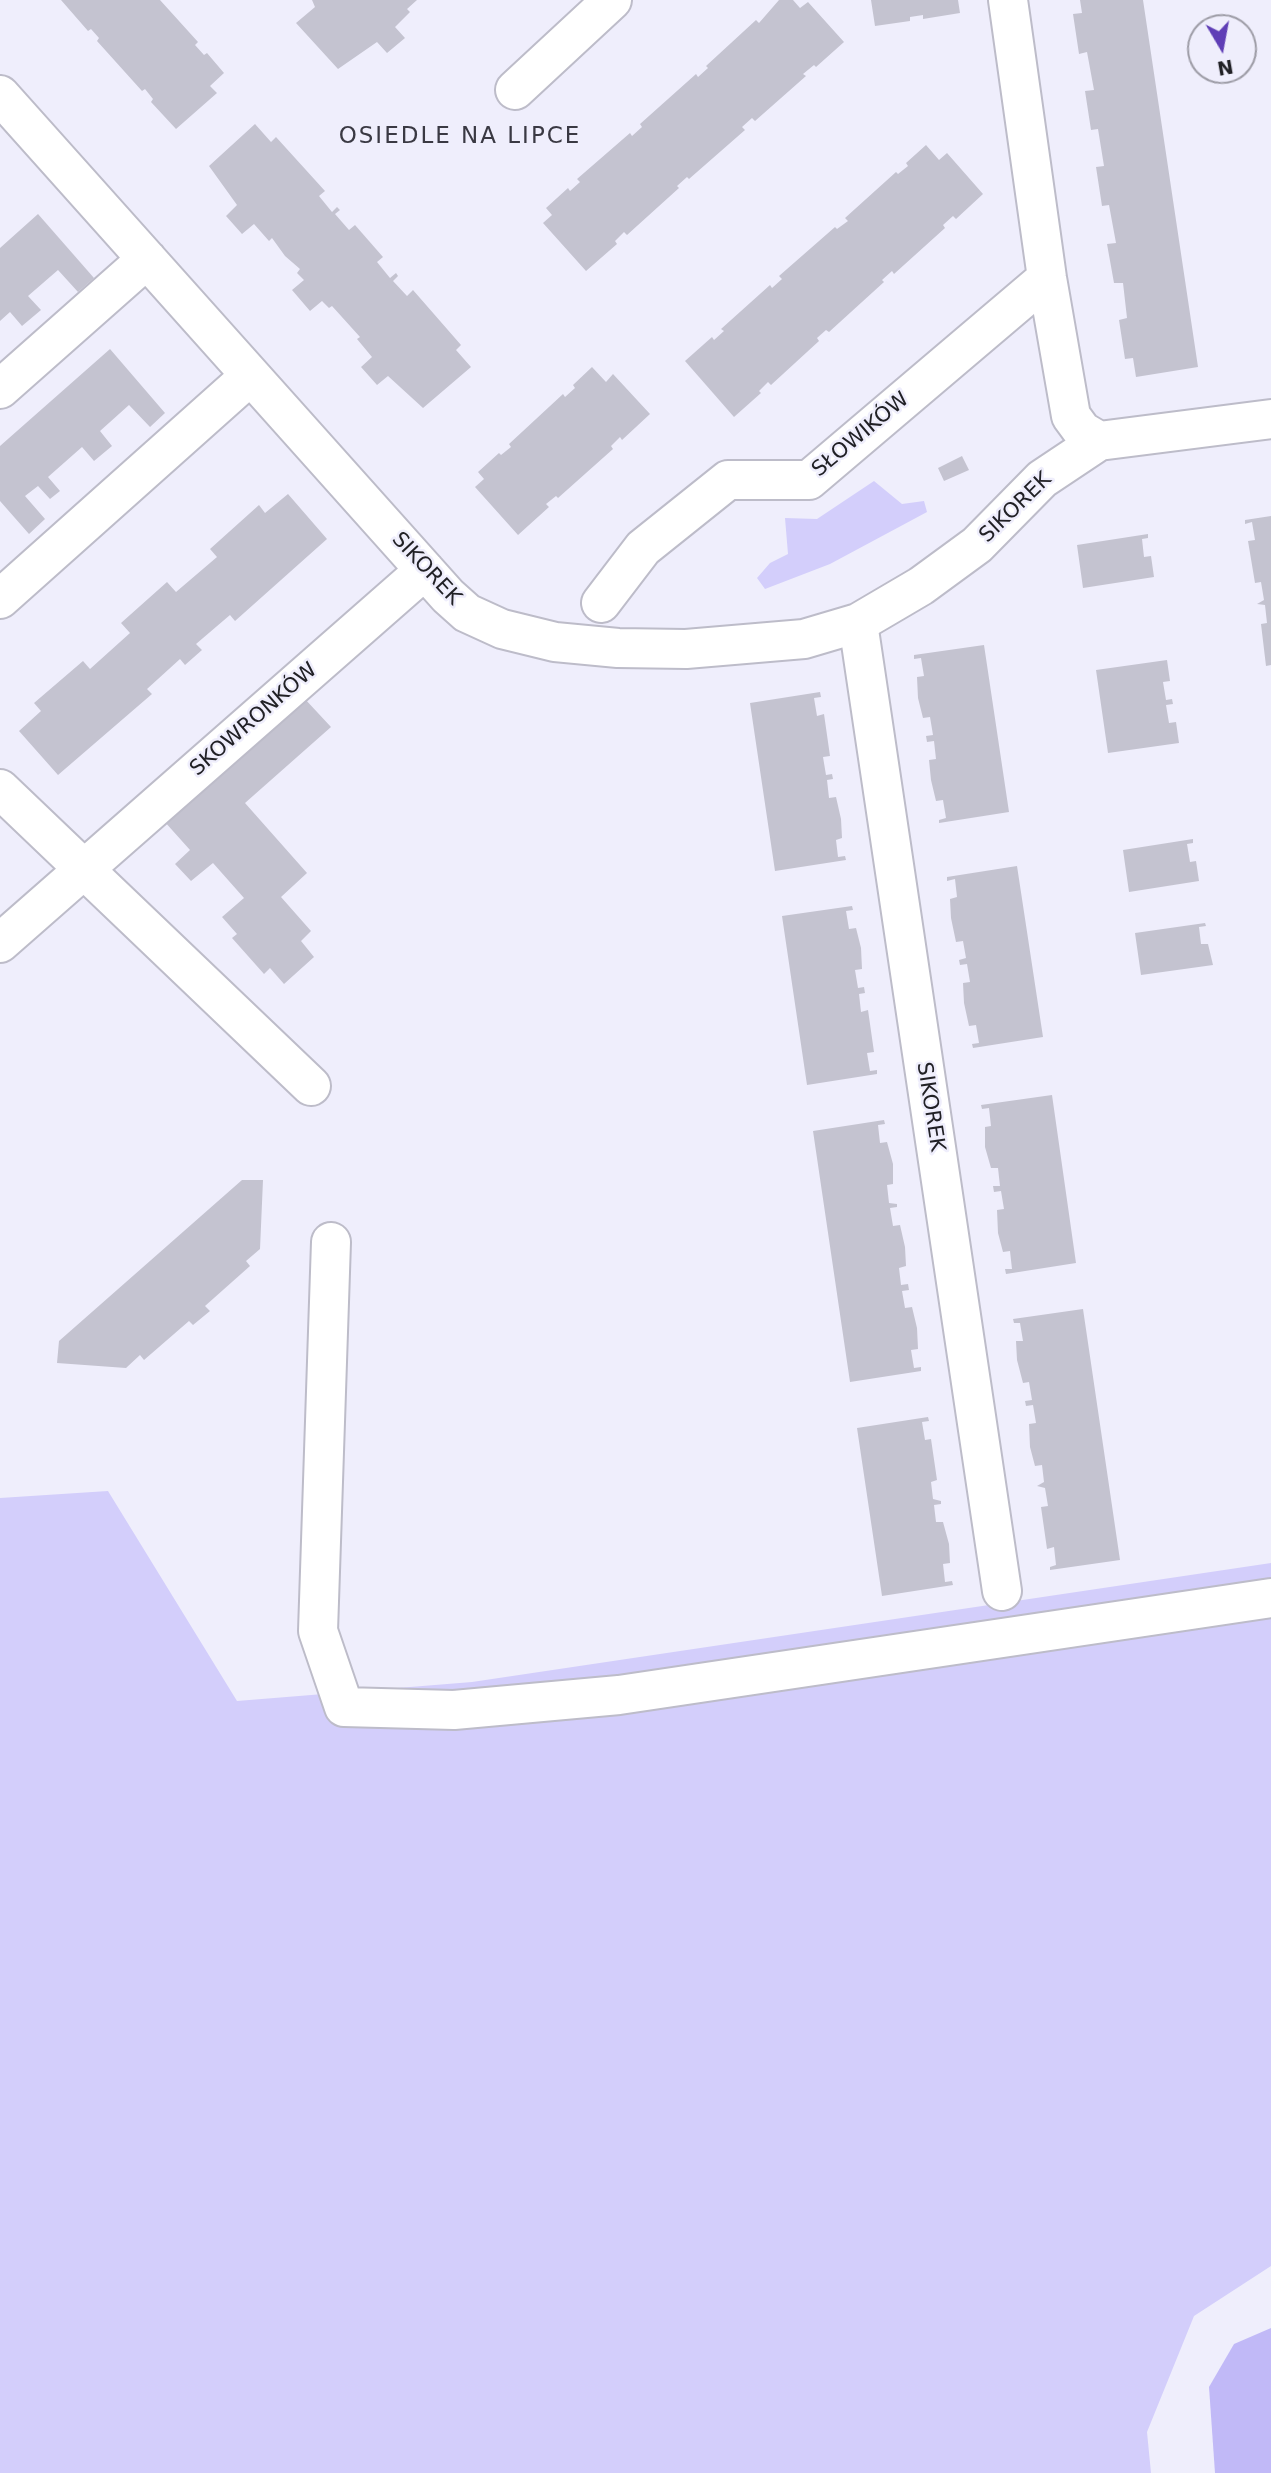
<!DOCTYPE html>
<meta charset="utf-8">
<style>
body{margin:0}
#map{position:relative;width:1271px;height:2473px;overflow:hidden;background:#efeefc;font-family:"DejaVu Sans",sans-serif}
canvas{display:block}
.north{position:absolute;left:1187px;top:14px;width:70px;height:70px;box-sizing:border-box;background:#efeefc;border:2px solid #9d9ca6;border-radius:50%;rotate:170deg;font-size:19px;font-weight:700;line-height:28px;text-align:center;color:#212126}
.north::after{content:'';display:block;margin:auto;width:24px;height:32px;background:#5f3eb6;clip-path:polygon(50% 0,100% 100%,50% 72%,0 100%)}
</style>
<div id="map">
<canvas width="1271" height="2473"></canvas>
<div class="north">N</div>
</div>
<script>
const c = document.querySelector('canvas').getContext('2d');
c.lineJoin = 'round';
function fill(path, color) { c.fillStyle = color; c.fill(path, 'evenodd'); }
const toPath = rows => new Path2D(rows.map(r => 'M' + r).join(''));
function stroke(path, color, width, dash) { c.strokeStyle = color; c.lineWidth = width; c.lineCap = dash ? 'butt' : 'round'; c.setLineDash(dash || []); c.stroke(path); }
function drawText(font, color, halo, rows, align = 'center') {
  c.font = font + ' "DejaVu Sans",sans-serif'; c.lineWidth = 5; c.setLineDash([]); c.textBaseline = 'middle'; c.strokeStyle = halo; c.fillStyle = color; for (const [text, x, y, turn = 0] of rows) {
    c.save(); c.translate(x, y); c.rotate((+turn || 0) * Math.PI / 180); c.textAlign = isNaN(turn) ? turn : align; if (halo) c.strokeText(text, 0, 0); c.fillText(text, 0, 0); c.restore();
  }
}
const green = toPath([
 [874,481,902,504,924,501,927,512,830,564,765,589,757,578,770,563,788,554,785,518,817,519],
 [108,1491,237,1701,472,1682,1271,1563,1271,2266,1194,2316,1147,2432,1151,2473,0,2473,0,1498]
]);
const water = toPath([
 [1271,2328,1271,2473,1215,2473,1209,2387,1234,2344]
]);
const building = toPath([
 [61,0,160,0,198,42,195,45,204,55,207,53,224,73,210,86,217,93,176,129,151,102,153,99,145,89,142,91,97,41,99,38,91,29,88,31],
 [312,0,417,0,407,9,410,12,395,27,405,38,387,53,377,42,338,69,296,23,315,7],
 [779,0,793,0,800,8,808,2,844,42,816,67,814,65,803,74,806,76,755,121,752,118,742,127,745,130,689,179,687,177,677,186,679,188,627,235,624,232,615,241,617,244,586,271,543,223,552,215,546,208,568,188,570,191,580,182,577,179,630,133,632,136,642,127,640,124,696,74,698,77,708,68,706,66,756,20,759,23],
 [871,0,958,0,960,13,923,19,923,15,910,17,910,21,875,26],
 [1080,0,1143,0,1198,367,1136,377,1133,358,1125,359,1119,320,1127,318,1123,283,1114,283,1107,244,1116,243,1109,205,1102,206,1096,167,1104,166,1098,129,1091,130,1085,91,1094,90,1087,52,1079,54,1073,14,1082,13],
 [255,124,271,142,276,137,325,191,319,196,332,212,337,207,340,210,335,214,349,230,355,225,383,257,377,262,390,278,396,273,398,276,393,281,407,296,413,290,461,345,456,350,471,367,423,408,388,376,377,385,361,367,372,357,357,339,360,337,332,306,329,308,322,301,310,311,292,290,304,280,297,273,300,269,285,256,272,238,269,241,254,224,242,234,226,216,237,205,209,166],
 [926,145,939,160,947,153,983,194,956,219,953,216,943,225,945,228,894,274,892,271,882,280,884,282,829,332,826,330,817,338,819,341,771,385,768,382,759,391,761,393,734,417,685,361,712,337,714,340,724,331,721,329,770,285,772,288,782,279,779,276,835,227,837,229,848,221,845,218,896,172,898,174,908,166,906,163],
 [38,214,94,278,78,292,58,270,28,296,41,310,22,326,10,312,0,321,0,248],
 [110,349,165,413,150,427,129,405,100,431,112,446,94,461,82,447,48,477,60,491,50,499,38,486,25,496,45,519,29,534,0,501,0,446],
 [592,367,606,382,613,374,650,414,622,440,620,437,611,446,613,449,558,498,556,496,546,504,549,507,518,535,475,487,484,479,478,472,499,453,501,455,511,447,509,444,563,394,565,397,575,388,573,385],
 [962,456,969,470,944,481,938,468],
 [288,494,327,539,235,621,230,615,196,644,202,650,185,665,180,659,147,689,152,694,58,775,19,731,41,711,34,703,83,661,90,669,130,633,121,623,167,582,176,592,217,557,210,549,259,505,265,513],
 [1271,516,1271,665,1266,666,1261,624,1267,623,1265,605,1257,604,1264,600,1261,582,1255,583,1248,541,1255,540,1252,522,1245,524,1245,520],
 [1148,534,1148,538,1142,539,1144,557,1151,556,1154,577,1083,588,1077,545],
 [984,645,1009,812,939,823,939,820,946,818,943,800,936,801,931,780,929,760,936,759,934,741,927,742,926,736,933,735,930,717,923,718,918,698,917,677,924,676,921,658,914,659,914,655],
 [1167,660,1170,681,1163,682,1166,700,1172,699,1173,704,1166,705,1169,723,1176,722,1179,743,1108,753,1096,670],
 [820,692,821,697,814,698,817,716,824,714,830,756,823,757,826,775,832,774,833,779,827,780,829,798,836,797,841,819,842,838,836,840,838,857,845,856,846,860,775,871,750,703],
 [304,698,331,727,245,803,307,873,281,897,311,931,301,941,314,957,284,984,270,968,264,974,232,938,237,934,222,917,244,898,213,863,191,881,175,864,190,850,164,821],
 [1193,839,1193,843,1187,844,1190,862,1196,861,1199,881,1129,892,1123,850],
 [1017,866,1043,1037,973,1048,972,1044,979,1043,976,1025,969,1026,964,1003,963,983,970,982,967,964,960,965,959,960,966,958,963,941,956,942,951,918,950,899,957,897,955,879,947,881,947,877],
 [852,906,853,910,846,911,849,929,856,928,861,948,862,969,855,970,858,988,864,987,865,993,859,994,861,1012,868,1010,874,1052,867,1053,870,1071,877,1070,877,1074,807,1085,782,916],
 [1205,923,1206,926,1199,927,1201,944,1208,944,1213,965,1141,975,1135,933],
 [1052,1095,1076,1263,1006,1274,1005,1269,1012,1269,1010,1251,1003,1252,998,1233,997,1210,1004,1209,1001,1191,994,1192,993,1186,1000,1186,998,1168,991,1168,985,1147,985,1127,991,1126,989,1108,982,1109,981,1105],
 [884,1120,885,1124,878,1125,880,1143,887,1142,893,1164,893,1184,887,1185,889,1203,897,1204,897,1207,890,1208,893,1226,900,1225,905,1247,906,1266,899,1268,901,1285,908,1284,909,1290,902,1291,905,1308,912,1307,917,1328,918,1349,911,1350,914,1368,921,1367,921,1371,850,1382,813,1131],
 [242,1180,263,1180,260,1249,246,1261,250,1266,205,1306,210,1311,193,1325,189,1321,144,1360,140,1355,126,1368,57,1363,59,1341],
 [1083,1309,1120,1560,1050,1570,1050,1567,1056,1565,1054,1547,1047,1549,1041,1507,1048,1506,1045,1488,1037,1486,1044,1482,1042,1465,1035,1466,1030,1447,1029,1424,1036,1423,1033,1405,1026,1406,1025,1401,1032,1400,1029,1382,1023,1383,1017,1360,1016,1341,1023,1341,1020,1323,1014,1323,1013,1319],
 [928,1417,929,1421,922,1422,925,1440,931,1439,937,1480,931,1482,933,1499,941,1501,941,1504,934,1505,936,1522,943,1522,949,1544,950,1563,943,1564,945,1582,952,1581,953,1585,882,1596,857,1428]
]);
const minor = toPath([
 [1008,0,1047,278,1071,416,1082,431,1099,441],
 [515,90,612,0],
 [0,95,448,596,467,613,502,629,555,642,618,648,686,649,804,639,858,623,921,586,977,545,1042,479,1099,441,1271,419],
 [0,389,147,259],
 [0,599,250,376],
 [601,603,643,548,728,480,809,480,1047,278],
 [858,623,1002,1591],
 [0,789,311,1086],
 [0,943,425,570],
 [331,1242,318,1631,344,1707,454,1710,619,1695,1271,1598]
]);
const streetNames = [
 ["SŁOWIKÓW",861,435,-40],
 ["SIKOREK",1016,508,-44],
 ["SIKOREK",426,569,47],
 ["SKOWRONKÓW",254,720,-41],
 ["SIKOREK",930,1107,81]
];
const neighbourhoodNames = [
 ["OSIEDLE NA LIPCE",460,137]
];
fill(green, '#d3cefb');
fill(water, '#c1b9f7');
fill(building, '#c4c3d0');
stroke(minor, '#bdbcc9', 42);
stroke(minor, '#fff', 38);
drawText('21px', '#212126', '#efeefc', streetNames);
c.letterSpacing = '2px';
drawText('23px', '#3a3943', '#efeefc', neighbourhoodNames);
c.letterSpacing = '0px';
</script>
